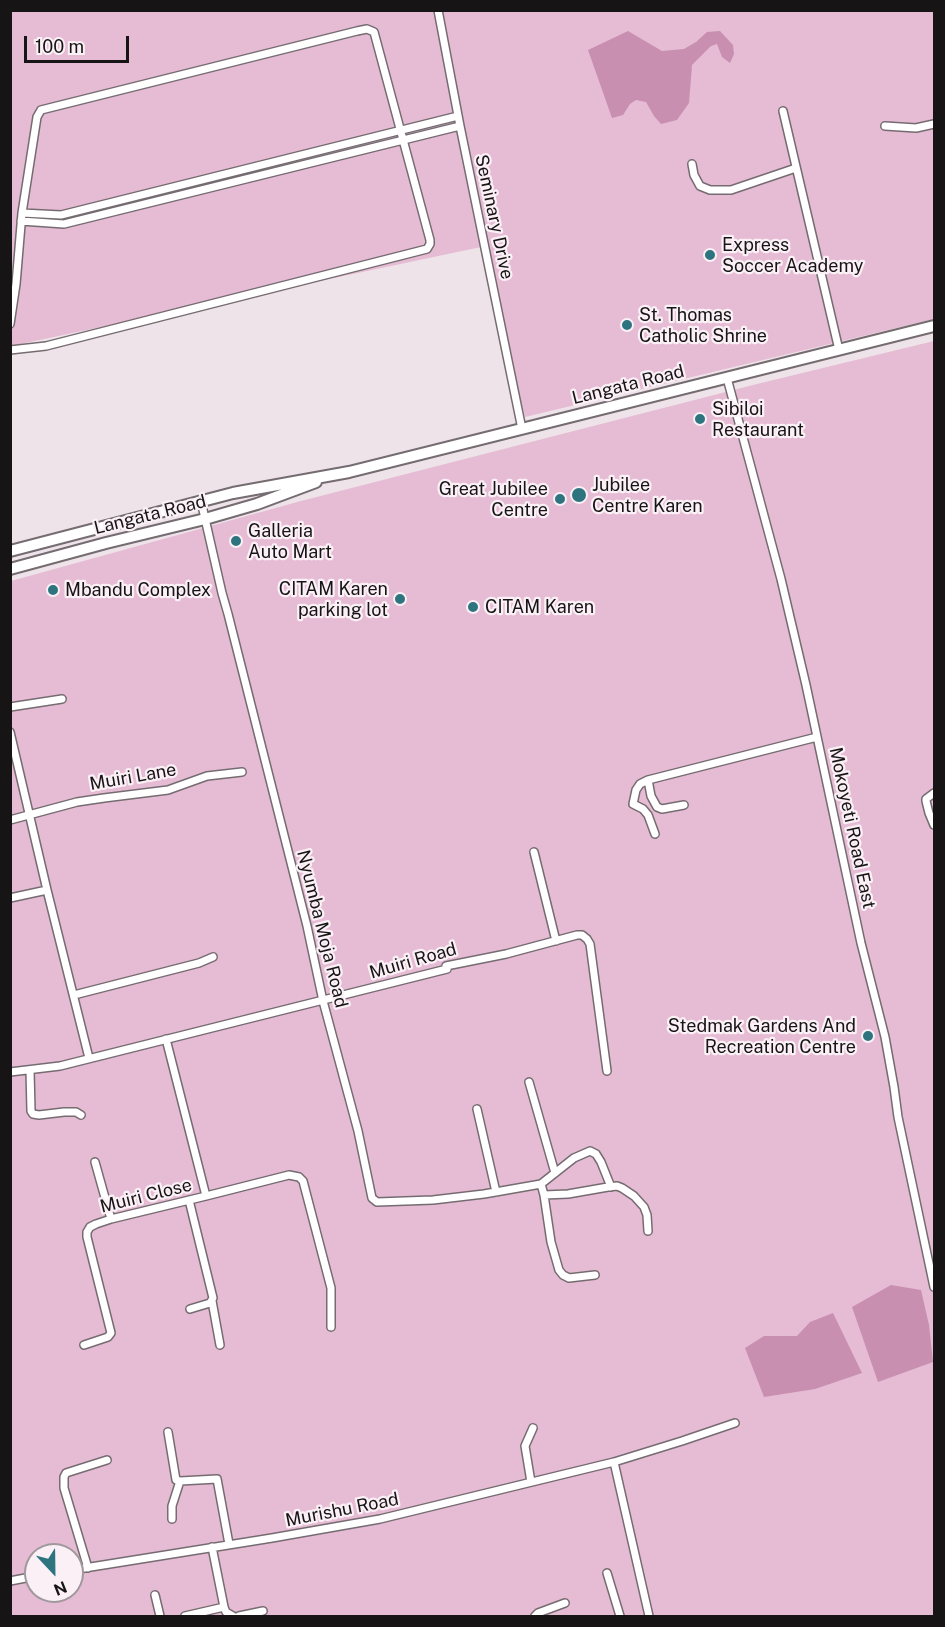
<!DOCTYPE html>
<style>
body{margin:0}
#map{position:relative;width:945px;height:1627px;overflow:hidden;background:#ede3e8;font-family:"Public Sans",sans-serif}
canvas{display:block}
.frame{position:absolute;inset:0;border:12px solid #171415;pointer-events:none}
.north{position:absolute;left:24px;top:1543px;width:60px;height:60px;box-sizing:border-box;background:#faf0f6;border:2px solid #9f989c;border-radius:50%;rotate:158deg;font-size:16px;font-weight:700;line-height:24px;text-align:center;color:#171415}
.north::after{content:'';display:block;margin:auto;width:21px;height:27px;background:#2d747f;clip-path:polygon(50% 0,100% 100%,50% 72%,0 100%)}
.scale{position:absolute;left:24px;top:36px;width:105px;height:27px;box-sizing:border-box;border:3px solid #171415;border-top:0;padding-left:8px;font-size:18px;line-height:21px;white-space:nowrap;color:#171415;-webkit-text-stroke:4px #faf0f6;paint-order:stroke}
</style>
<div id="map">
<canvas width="945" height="1627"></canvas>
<div class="frame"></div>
<div class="north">N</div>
<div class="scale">100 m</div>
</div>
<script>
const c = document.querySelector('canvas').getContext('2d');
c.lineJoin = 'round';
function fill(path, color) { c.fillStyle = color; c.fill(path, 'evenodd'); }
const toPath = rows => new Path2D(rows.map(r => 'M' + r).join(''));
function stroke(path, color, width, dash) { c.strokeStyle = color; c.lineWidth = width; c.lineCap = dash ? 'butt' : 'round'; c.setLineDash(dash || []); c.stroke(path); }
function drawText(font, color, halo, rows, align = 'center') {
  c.font = font + ' "Public Sans",sans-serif'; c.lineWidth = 4.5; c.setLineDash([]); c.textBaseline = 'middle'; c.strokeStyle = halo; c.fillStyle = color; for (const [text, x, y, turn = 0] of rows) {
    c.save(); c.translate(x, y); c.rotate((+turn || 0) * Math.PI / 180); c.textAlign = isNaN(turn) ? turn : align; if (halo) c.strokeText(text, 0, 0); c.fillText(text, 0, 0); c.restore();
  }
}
const green = toPath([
 [11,11,934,11,934,319,525,417,481,247,11,346],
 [934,341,934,1616,11,1616,11,581,301,501,753,385],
 [36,1555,72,1555,72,1591,36,1591]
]);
const water = toPath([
 [628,31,662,51,684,49,696,42,707,32,720,31,733,45,734,54,730,63,722,57,717,44,711,46,692,65,689,103,677,120,661,124,654,116,646,102,636,100,630,104,623,115,612,118,588,50],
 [891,1285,921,1290,929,1325,933,1362,878,1382,852,1307],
 [833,1313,862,1373,815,1389,764,1397,745,1348,764,1336,797,1336,810,1322]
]);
const minor = toPath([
 [438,10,460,126,522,429],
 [783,111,839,350],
 [885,126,916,128,934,124],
 [692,164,694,175,700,186,710,190,731,190,796,168],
 [22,213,61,215,458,116],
 [21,221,64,224,460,126],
 [10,324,16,284,22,213,37,117,41,110,357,31,367,29,374,32,430,240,430,244,427,249,46,346,10,350],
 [727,378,781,579,806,685,861,943,885,1037,894,1087,898,1117,934,1287],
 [201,501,222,593,228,614,307,926,323,1001,358,1131,372,1198,377,1202,433,1200,484,1194,541,1184,574,1158,590,1151,596,1154,601,1162,611,1187],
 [10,707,62,699],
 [10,732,47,890,89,1058],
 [648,780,651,796,657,807,662,809,684,805],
 [934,793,926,799,926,801,929,813,934,825],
 [10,820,77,802,104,798,168,790,207,776,242,772],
 [655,834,648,815,643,809,633,804,636,790,640,784,648,780,817,737],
 [534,852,556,941],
 [10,898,47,890],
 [74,995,199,963,213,957],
 [166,1039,206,1196,289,1175,299,1177,303,1181,331,1288,331,1327],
 [30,1070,31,1111,33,1114,39,1115,64,1112,76,1112,81,1115],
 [10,1072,60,1066,447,969,446,966,506,954,577,935,582,935,587,939,590,944,607,1071],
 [529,1082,555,1173],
 [477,1109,496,1192],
 [95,1162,111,1219],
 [541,1184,544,1195,551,1242,559,1270,563,1275,569,1278,595,1275],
 [544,1195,568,1194,608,1187,617,1186,622,1188,634,1196,644,1207,647,1215,648,1231],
 [189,1200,213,1298,210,1303,190,1309],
 [212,1301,220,1345],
 [84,1345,108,1337,111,1333,87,1237,87,1232,90,1227,96,1224,111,1219,206,1196],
 [168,1432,176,1480,180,1481,217,1479,229,1544],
 [614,1462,649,1616],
 [531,1482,525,1446,533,1428],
 [172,1519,172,1506,180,1481],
 [212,1547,224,1607,226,1612,233,1616],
 [88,1568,64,1488,64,1477,66,1473,107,1460],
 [72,1570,272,1538,380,1519,614,1462,682,1441,735,1423],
 [607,1573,620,1616],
 [10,1581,36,1576],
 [155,1595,160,1616],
 [185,1616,224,1607],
 [239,1616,263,1611],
 [535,1616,538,1613,565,1603]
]);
const secondary = toPath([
 [10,551,233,493,349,472,934,326],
 [10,569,106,543,205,519,257,504,316,482]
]);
const markers = [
 [710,255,6,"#2d747f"],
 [627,325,6,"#2d747f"],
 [700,419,6,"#2d747f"],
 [579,495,8,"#2d747f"],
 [560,499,6,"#2d747f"],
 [236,541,6,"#2d747f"],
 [53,590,6,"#2d747f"],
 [400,599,6,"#2d747f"],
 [473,607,6,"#2d747f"],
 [868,1036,6,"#2d747f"]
];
const streetNames = [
 ["Seminary Drive",494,217,78],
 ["Langata Road",628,385,-14],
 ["Langata Road",150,515,-14],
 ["Muiri Lane",133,777,-10],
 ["Mokoyeti Road East",852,828,78],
 ["Nyumba Moja Road",322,929,76],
 ["Muiri Road",413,961,-16],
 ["Muiri Close",146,1196,-14],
 ["Murishu Road",342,1510,-11]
];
const poiNames = [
 ["Express",722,245],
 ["Soccer Academy",722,266],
 ["St. Thomas",639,315],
 ["Catholic Shrine",639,336],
 ["Sibiloi",712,409],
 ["Restaurant",712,430],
 ["Jubilee",592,485],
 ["Centre Karen",592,506],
 ["Great Jubilee",548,489,"right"],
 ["Centre",548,510,"right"],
 ["Galleria",248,531],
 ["Auto Mart",248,552],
 ["CITAM Karen",388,589,"right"],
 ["parking lot",388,610,"right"],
 ["Mbandu Complex",65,590],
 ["CITAM Karen",485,607],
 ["Stedmak Gardens And",856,1026,"right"],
 ["Recreation Centre",856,1047,"right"]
];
fill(green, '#e6bbd4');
fill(water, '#c88fb1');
stroke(minor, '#756c71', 10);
stroke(secondary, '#756c71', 14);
stroke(minor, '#fff', 7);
stroke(secondary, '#fff', 10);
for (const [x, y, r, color] of markers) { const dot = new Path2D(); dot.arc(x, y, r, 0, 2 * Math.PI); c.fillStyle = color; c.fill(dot); stroke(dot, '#faf0f6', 2); }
drawText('18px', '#171415', '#faf0f6', streetNames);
drawText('18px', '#171415', '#faf0f6', poiNames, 'left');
</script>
